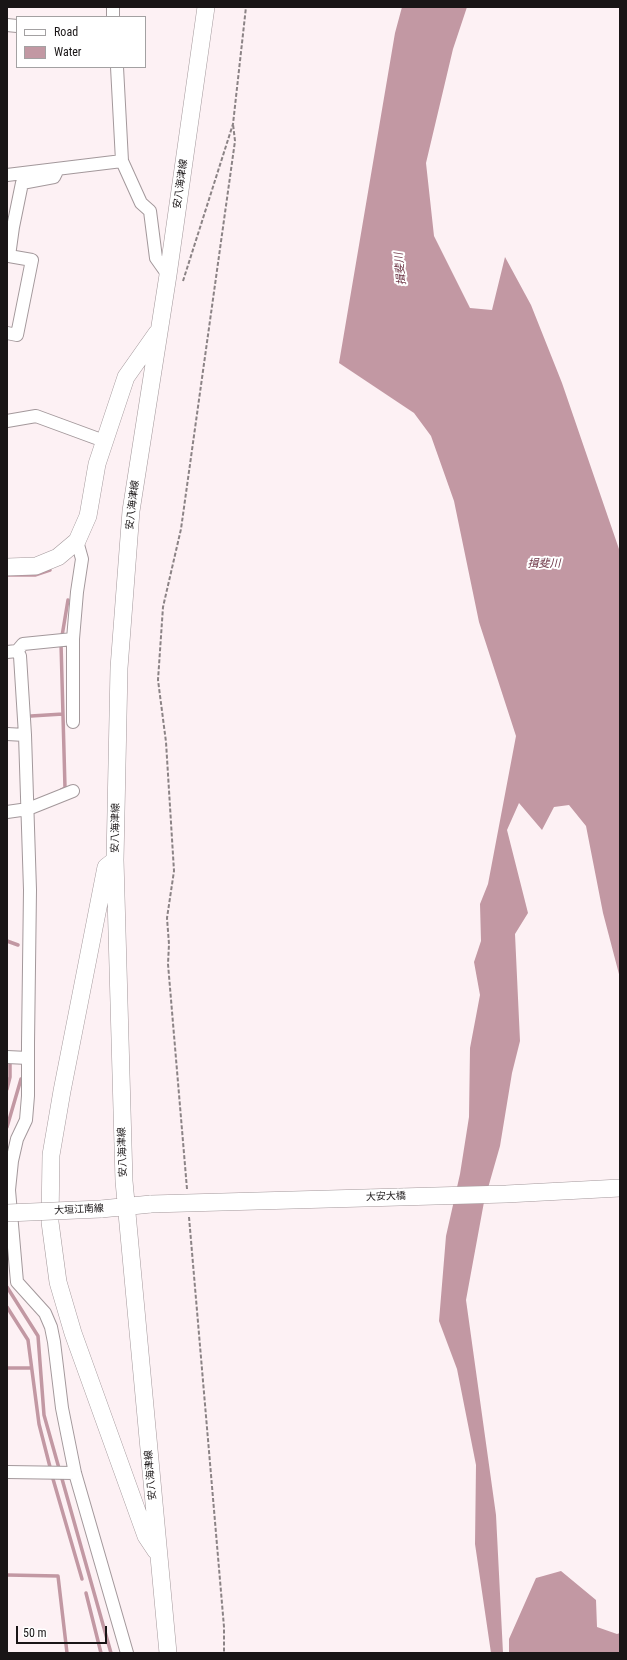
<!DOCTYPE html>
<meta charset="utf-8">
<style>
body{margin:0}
#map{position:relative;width:627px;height:1660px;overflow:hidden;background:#fdf1f4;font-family:"Roboto Condensed",sans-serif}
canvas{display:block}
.frame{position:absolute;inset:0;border:8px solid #191516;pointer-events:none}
.legend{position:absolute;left:16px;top:16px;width:130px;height:52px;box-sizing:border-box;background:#fff;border:1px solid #a3a1a2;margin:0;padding:5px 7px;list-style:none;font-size:12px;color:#191516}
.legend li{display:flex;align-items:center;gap:8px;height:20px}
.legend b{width:20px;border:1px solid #a3a1a2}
.scale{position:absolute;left:16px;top:1626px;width:91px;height:18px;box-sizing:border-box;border:2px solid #191516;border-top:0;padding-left:5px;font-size:12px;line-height:14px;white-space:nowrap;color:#191516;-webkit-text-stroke:3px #fff;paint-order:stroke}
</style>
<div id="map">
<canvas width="627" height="1660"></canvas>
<div class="frame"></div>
<ul class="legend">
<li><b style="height:5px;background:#fff"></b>Road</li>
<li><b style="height:11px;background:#c298a3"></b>Water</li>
</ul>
<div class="scale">50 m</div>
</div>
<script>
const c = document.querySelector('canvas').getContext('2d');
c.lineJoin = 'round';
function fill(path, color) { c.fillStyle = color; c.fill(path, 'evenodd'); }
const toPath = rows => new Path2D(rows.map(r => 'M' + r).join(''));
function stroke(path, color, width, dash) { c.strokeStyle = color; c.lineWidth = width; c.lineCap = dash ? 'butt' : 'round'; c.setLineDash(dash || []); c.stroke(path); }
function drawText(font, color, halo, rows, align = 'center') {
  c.font = font + ' "Roboto Condensed","Noto Sans JP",sans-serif'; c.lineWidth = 4; c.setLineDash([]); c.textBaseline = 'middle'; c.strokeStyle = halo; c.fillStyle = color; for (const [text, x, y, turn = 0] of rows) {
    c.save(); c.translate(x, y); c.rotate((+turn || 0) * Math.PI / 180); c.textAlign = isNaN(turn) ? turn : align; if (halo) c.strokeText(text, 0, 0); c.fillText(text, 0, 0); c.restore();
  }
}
const water = toPath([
 [402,7,467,7,453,49,426,163,434,236,470,308,492,310,505,257,531,305,562,383,620,552,620,978,603,913,586,826,569,805,554,807,542,830,519,803,507,830,528,913,515,934,520,1041,512,1073,500,1146,484,1202,466,1300,496,1515,503,1653,491,1653,475,1544,476,1465,457,1369,439,1321,446,1236,460,1174,469,1117,470,1048,480,995,474,962,481,941,480,904,488,884,516,736,479,622,454,501,431,436,414,413,339,363,395,33],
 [561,1571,596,1600,597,1627,617,1634,620,1633,620,1653,509,1653,509,1639,536,1578]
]);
const stream = toPath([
 [7,575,35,575,50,570],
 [62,636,68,600],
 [31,716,63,714],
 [61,790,65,788,61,643],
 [7,941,18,945],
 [7,1089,10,1077,10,1062],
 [7,1127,21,1079],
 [7,1287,38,1336,44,1415,111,1653],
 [7,1307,28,1340,39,1424,50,1467],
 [7,1368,31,1368],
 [53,1479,82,1579],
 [7,1575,58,1576,67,1653],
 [86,1593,101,1653]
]);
const path = toPath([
 [183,281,233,124,246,7],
 [187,1189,168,964,169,944,167,918,174,871,166,742,158,680,163,607,181,529,235,141,233,124],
 [189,1217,224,1627,224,1653]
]);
const street = toPath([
 [113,7,113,17],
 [7,25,17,26],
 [117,67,122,161,141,203,150,211,156,258,168,275],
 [7,175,122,161],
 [7,333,17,335,32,260,9,256,13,227,22,183,54,177,58,169],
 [7,421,36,416,104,441],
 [7,652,17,651,23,644,73,639],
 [73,722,73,639,77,592,82,559,77,541],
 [7,734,25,735],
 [7,812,28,809,73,791],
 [7,1057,28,1058,28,1043,30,890,25,735,20,656,17,651],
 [28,1058,28,1096,26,1120,17,1139,12,1161,9,1190,17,1282,45,1313,51,1327,54,1342,62,1408,75,1473,127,1653],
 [7,1472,75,1473]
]);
const secondary = toPath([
 [7,567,36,566,58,557,77,541,88,516,97,464,126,377,157,333],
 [115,860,106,867,62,1091,51,1155,50,1222,58,1282,73,1333,146,1536,156,1551],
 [101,1209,151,1204],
 [168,1653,124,1181,115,860,119,668,131,511,168,275,206,7]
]);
const secondaryBridge = toPath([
 [151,1204,506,1194,620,1188],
 [7,1213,101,1209]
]);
const streetNames = [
 ["安八海津線",181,184,-82],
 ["安八海津線",133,505,-83],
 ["安八海津線",116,828,-89],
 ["安八海津線",123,1152,-92],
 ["大安大橋",386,1197,-2],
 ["大垣江南線",79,1210,-3],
 ["安八海津線",151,1475,-95]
];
const waterNames = [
 ["揖斐川",401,269,-96],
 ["揖斐川",544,564]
];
fill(water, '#c298a3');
stroke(stream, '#c298a3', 3.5);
stroke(street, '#a3989b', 14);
stroke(secondary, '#a3989b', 18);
stroke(path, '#8b8385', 2, [4, 2]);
stroke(street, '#fff', 12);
stroke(secondary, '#fff', 17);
stroke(secondaryBridge, '#a3989b', 18, []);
stroke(secondaryBridge, '#fff', 17);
drawText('10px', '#191516', '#fff', streetNames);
drawText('italic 11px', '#6e3647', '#fff', waterNames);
</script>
